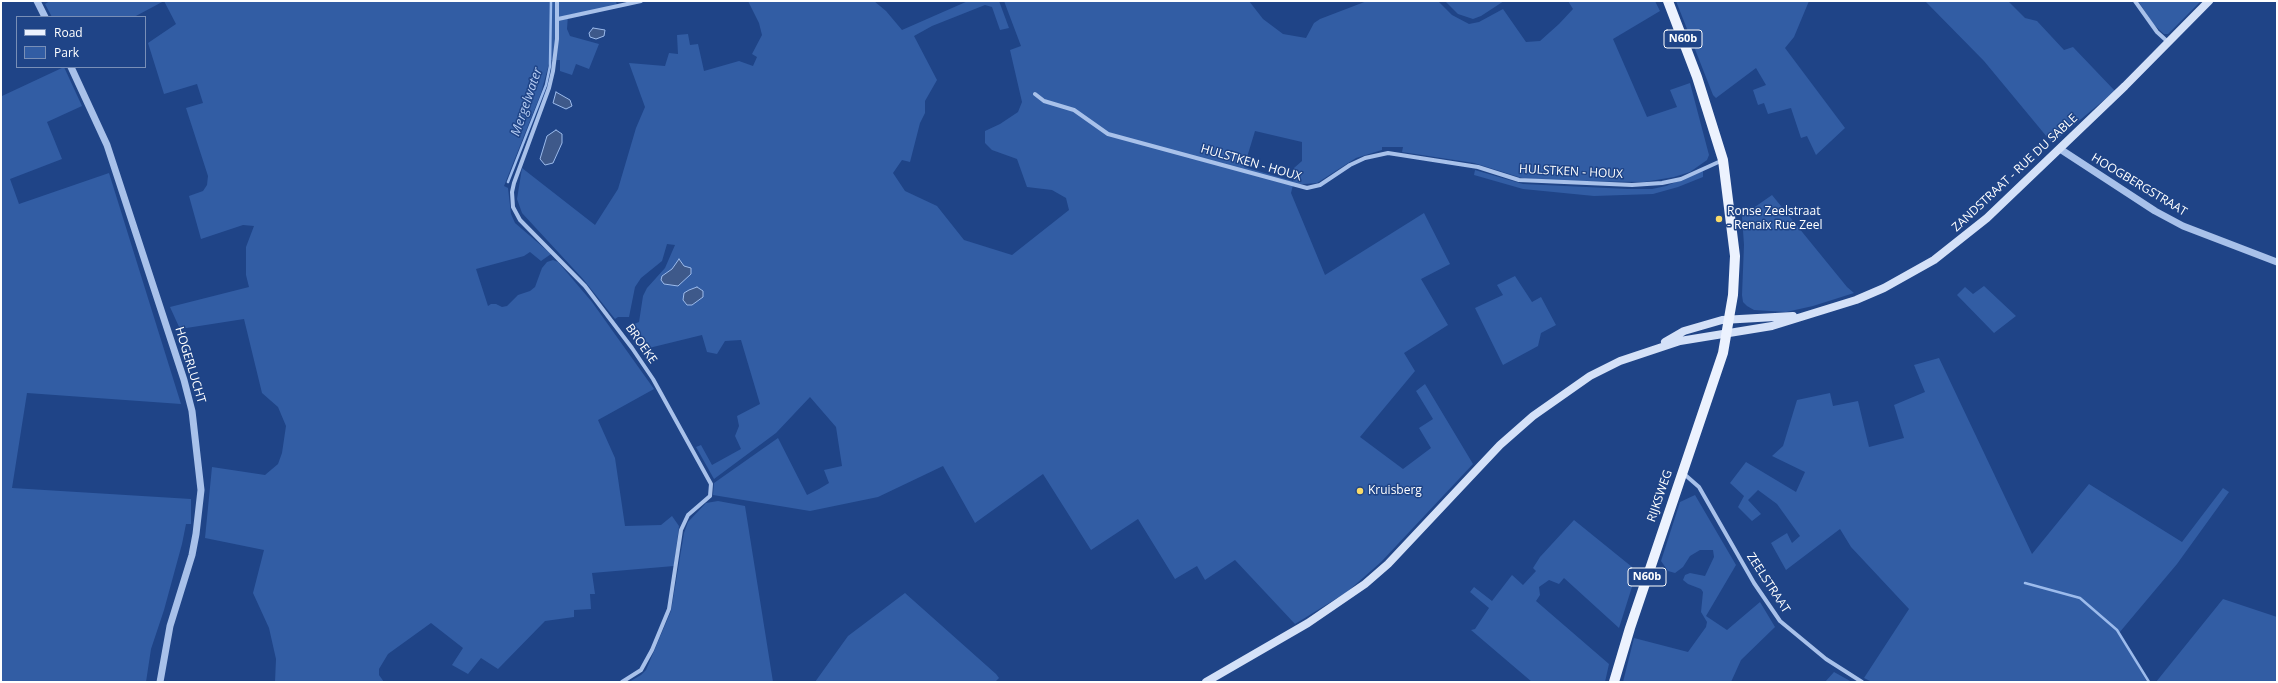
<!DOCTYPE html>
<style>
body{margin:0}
#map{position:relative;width:2278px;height:683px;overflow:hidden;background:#1f4487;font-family:"Open Sans",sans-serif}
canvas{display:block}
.frame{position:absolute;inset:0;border:2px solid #fff;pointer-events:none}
.legend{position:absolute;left:16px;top:16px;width:130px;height:52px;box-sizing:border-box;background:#1f4487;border:1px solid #798fb7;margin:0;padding:5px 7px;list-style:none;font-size:12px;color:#fff}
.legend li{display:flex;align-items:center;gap:8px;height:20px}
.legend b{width:20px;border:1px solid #798fb7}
</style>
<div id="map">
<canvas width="2278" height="683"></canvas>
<div class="frame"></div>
<ul class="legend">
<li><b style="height:5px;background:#ecf2fe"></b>Road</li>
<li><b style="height:11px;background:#325da4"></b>Park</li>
</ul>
</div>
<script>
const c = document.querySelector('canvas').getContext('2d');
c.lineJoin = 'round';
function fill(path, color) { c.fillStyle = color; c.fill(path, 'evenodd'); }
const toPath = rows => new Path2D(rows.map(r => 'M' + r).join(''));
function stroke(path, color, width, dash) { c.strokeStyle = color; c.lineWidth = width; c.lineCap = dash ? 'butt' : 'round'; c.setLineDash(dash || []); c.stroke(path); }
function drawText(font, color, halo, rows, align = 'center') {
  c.font = font + ' "Open Sans",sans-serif'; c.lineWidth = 3; c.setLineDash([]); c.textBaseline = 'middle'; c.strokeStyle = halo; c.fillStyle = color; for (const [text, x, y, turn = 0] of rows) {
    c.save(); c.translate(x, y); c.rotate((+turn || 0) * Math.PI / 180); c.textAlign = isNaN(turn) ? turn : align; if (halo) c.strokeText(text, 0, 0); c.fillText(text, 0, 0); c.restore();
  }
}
const green = toPath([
 [50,1,164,1,134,17,52,17,45,4],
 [164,1,616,1,617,6,568,15,567,29,570,36,599,44,589,69,576,64,572,75,560,71,560,60,550,60,541,93,504,186,508,188,511,214,515,223,551,254,541,261,530,252,524,256,476,269,488,306,491,304,496,304,502,307,507,306,518,295,530,291,535,287,542,268,547,262,553,260,558,262,592,302,654,389,598,420,615,458,625,526,661,525,672,516,679,526,674,566,592,573,595,594,590,594,591,609,574,610,574,617,545,621,498,669,481,658,468,674,452,665,463,648,431,623,388,654,379,669,379,675,384,682,275,682,276,659,269,628,253,593,264,550,205,538,212,467,265,475,278,464,282,453,286,426,278,407,262,393,244,319,180,329,170,307,249,287,246,275,246,247,254,226,243,225,201,239,189,196,203,191,207,185,208,176,186,108,203,103,197,84,164,94,148,43,176,24],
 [748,1,874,1,886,11,902,30,968,1,999,1,1009,28,1000,30,992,7,985,5,932,26,914,36,937,80,925,101,925,113,920,123,910,162,902,160,893,173,905,191,937,206,964,240,1012,255,1069,210,1066,198,1052,190,1027,187,1017,159,992,150,985,143,985,131,1000,124,1018,112,1022,102,1010,50,1021,46,1004,1,1249,1,1263,19,1283,34,1306,38,1314,23,1320,19,1367,1,1438,1,1452,15,1469,24,1479,22,1503,9,1526,42,1540,41,1559,24,1573,9,1568,1,1655,1,1660,11,1613,39,1647,117,1677,107,1670,90,1690,83,1709,155,1707,160,1690,172,1674,177,1644,182,1561,181,1522,178,1474,163,1402,152,1403,147,1382,147,1382,150,1356,158,1317,183,1293,185,1291,193,1325,275,1424,213,1450,264,1421,279,1448,325,1404,353,1415,371,1360,437,1403,469,1431,448,1419,428,1433,419,1416,391,1425,384,1473,464,1381,562,1347,592,1295,624,1235,560,1205,580,1197,566,1175,579,1138,519,1091,550,1043,474,975,523,943,466,878,497,810,511,713,495,714,483,778,438,807,495,819,489,829,483,824,470,842,466,836,427,810,397,776,433,714,479,696,447,701,445,712,465,741,449,735,436,739,426,737,416,760,404,741,340,725,341,717,354,707,352,702,335,649,348,634,324,639,322,643,296,647,288,665,268,675,245,667,244,662,261,641,278,635,287,629,317,618,317,615,319,583,279,522,213,517,199,522,168,595,225,618,189,636,128,645,107,629,63,665,66,669,53,678,54,677,35,688,34,690,45,698,44,704,71,739,61,753,66,757,57,752,54,762,35,759,23],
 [1255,131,1302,142,1302,161,1294,168,1293,181,1244,167],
 [1445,1,1504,1,1481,16,1473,19,1458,14],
 [1676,1,1809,1,1794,37,1785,48,1845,128,1816,155,1807,136,1801,138,1791,108,1768,114,1764,103,1758,105,1753,90,1766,85,1756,68,1716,98,1713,95],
 [1925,1,2008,1,2025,18,2037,21,2064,50,2073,47,2115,91,2052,143,1984,61],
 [2138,1,2201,1,2168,34,2164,34,2154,25],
 [64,67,82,106,47,122,62,159,10,179,19,204,109,173,181,404,27,393,12,488,191,499,191,524,186,524,182,544,164,610,151,649,146,682,1,682,1,95,2,96],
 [1475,170,1523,184,1628,189,1652,189,1666,186,1703,171,1703,177,1678,187,1653,194,1594,196,1523,189,1474,175],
 [1772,195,1847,287,1854,293,1813,306,1786,312,1754,310,1747,306,1743,302,1742,295,1744,245,1742,216],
 [1515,276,1532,302,1541,297,1556,325,1541,333,1538,346,1503,365,1475,308,1503,295,1497,285],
 [1984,286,2016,316,1994,333,1957,295,1965,287,1973,294],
 [1939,358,2032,554,2089,484,2182,542,2223,488,2229,492,2177,564,2119,633,2147,682,1872,682,1864,678,1909,609,1851,547,1840,529,1786,570,1771,543,1787,533,1792,543,1800,536,1777,504,1758,490,1748,500,1761,514,1752,521,1738,507,1744,496,1730,483,1746,462,1796,492,1805,472,1772,456,1783,446,1797,400,1830,393,1833,406,1858,401,1869,447,1904,438,1894,405,1925,392,1914,365],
 [1695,495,1736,565,1706,616,1727,630,1760,602,1775,627,1741,660,1731,682,1623,682,1634,638,1688,652,1706,627,1707,622,1701,612,1703,592,1701,589,1688,584,1683,580,1685,575,1690,573,1705,576,1714,557,1713,550,1700,550,1690,556,1683,567,1675,573,1668,571,1661,561,1680,502],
 [718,501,745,506,773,682,629,682,641,675,646,670,671,611,684,533,688,522,706,503],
 [1574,520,1637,571,1619,628,1564,578,1559,584,1549,580,1539,587,1540,595,1536,601,1609,664,1605,682,1532,682,1471,630,1475,629,1489,608,1470,592,1474,587,1492,601,1512,575,1523,585,1536,571,1533,568,1540,557],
 [905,593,996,674,999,678,995,682,815,682,848,636],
 [2223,599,2277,617,2277,682,2156,682],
 [1834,672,1852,682,1825,682]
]);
const water = toPath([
 [593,28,605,30,604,36,596,39,590,37,589,33,593,28],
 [556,92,570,100,572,106,566,109,553,103,556,92],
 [556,130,562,134,562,143,553,163,545,165,540,159,547,136,556,130],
 [679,259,684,266,691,268,691,274,678,286,664,284,661,280,662,276,672,269,679,259],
 [697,287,703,291,703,297,692,305,687,305,683,300,684,293,689,290,697,287]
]);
const stream = toPath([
 [508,182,546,85,550,66,551,1],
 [2025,583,2080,598,2117,630,2149,682]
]);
const minor = toPath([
 [557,1,557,39,553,71,549,88,514,183,512,192,513,207,520,220,585,286,632,348,653,379,711,484,710,496,688,515,681,530,669,609,652,650,641,670,622,682],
 [2135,1,2157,32,2168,42],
 [558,19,641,1],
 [1035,94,1044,101,1074,110,1108,134,1307,188,1320,185,1350,165,1365,158,1388,153,1478,167,1519,180,1632,185,1662,183,1681,179,1723,160],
 [1683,473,1699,487,1754,583,1780,621,1826,659,1862,682]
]);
const tertiary = toPath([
 [37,1,45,17],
 [71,67,107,145,184,380,192,411,201,490,196,534,192,555,170,626,160,682],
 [2060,149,2155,211,2183,226,2277,262]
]);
const secondary = toPath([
 [1665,342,1684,331,1722,320,1793,316],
 [1206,682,1308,623,1365,584,1388,564,1500,445,1533,416,1590,376,1620,361,1680,341,1772,326,1856,300,1884,288,1934,260,1987,218,2125,86,2209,1]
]);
const primary = toPath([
 [1614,682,1630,628,1723,353,1733,295,1735,256,1723,160,1697,77,1668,1]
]);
const markers = [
 [1719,219,4,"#f9da68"],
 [1360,491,4,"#f9da68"]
];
const shields = [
 [1683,39,38],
 [1647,577,38]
];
const shieldNames = [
 ["N60b",1683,39],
 ["N60b",1647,577]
];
const streetNames = [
 ["HULSTKEN - HOUX",1251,163,16],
 ["HULSTKEN - HOUX",1571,172,3],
 ["ZANDSTRAAT - RUE DU SABLE",2015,173,-43],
 ["HOOGBERGSTRAAT",2139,185,31],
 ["BROEKE",641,344,55],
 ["HOGERLUCHT",190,365,73],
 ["RIJKSWEG",1660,496,-71],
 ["ZEELSTRAAT",1768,583,57]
];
const poiNames = [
 ["Ronse Zeelstraat",1727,212],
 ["- Renaix Rue Zeel",1727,226],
 ["Kruisberg",1368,491]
];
const waterNames = [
 ["Mergelwater",527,102,-71]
];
fill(green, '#325da4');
fill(water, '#3e598a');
stroke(water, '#9cbbec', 1);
stroke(stream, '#9cbbec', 2.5);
stroke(minor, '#a8c1ea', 4);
stroke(tertiary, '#a8c1ea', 7);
stroke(secondary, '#d4e1f8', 8);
stroke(primary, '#ecf2fe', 10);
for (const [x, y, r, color] of markers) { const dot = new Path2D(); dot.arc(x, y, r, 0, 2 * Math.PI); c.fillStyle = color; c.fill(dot); stroke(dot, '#1f4487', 1.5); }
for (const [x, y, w] of shields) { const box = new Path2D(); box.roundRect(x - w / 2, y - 9, w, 18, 3); c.fillStyle = '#1f4487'; c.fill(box); stroke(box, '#fff', 1); }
drawText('bold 11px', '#fff', null, shieldNames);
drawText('12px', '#fff', '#1f4487', streetNames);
drawText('12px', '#fff', '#1f4487', poiNames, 'left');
drawText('italic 13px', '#b4cbf2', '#1f4487', waterNames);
</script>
